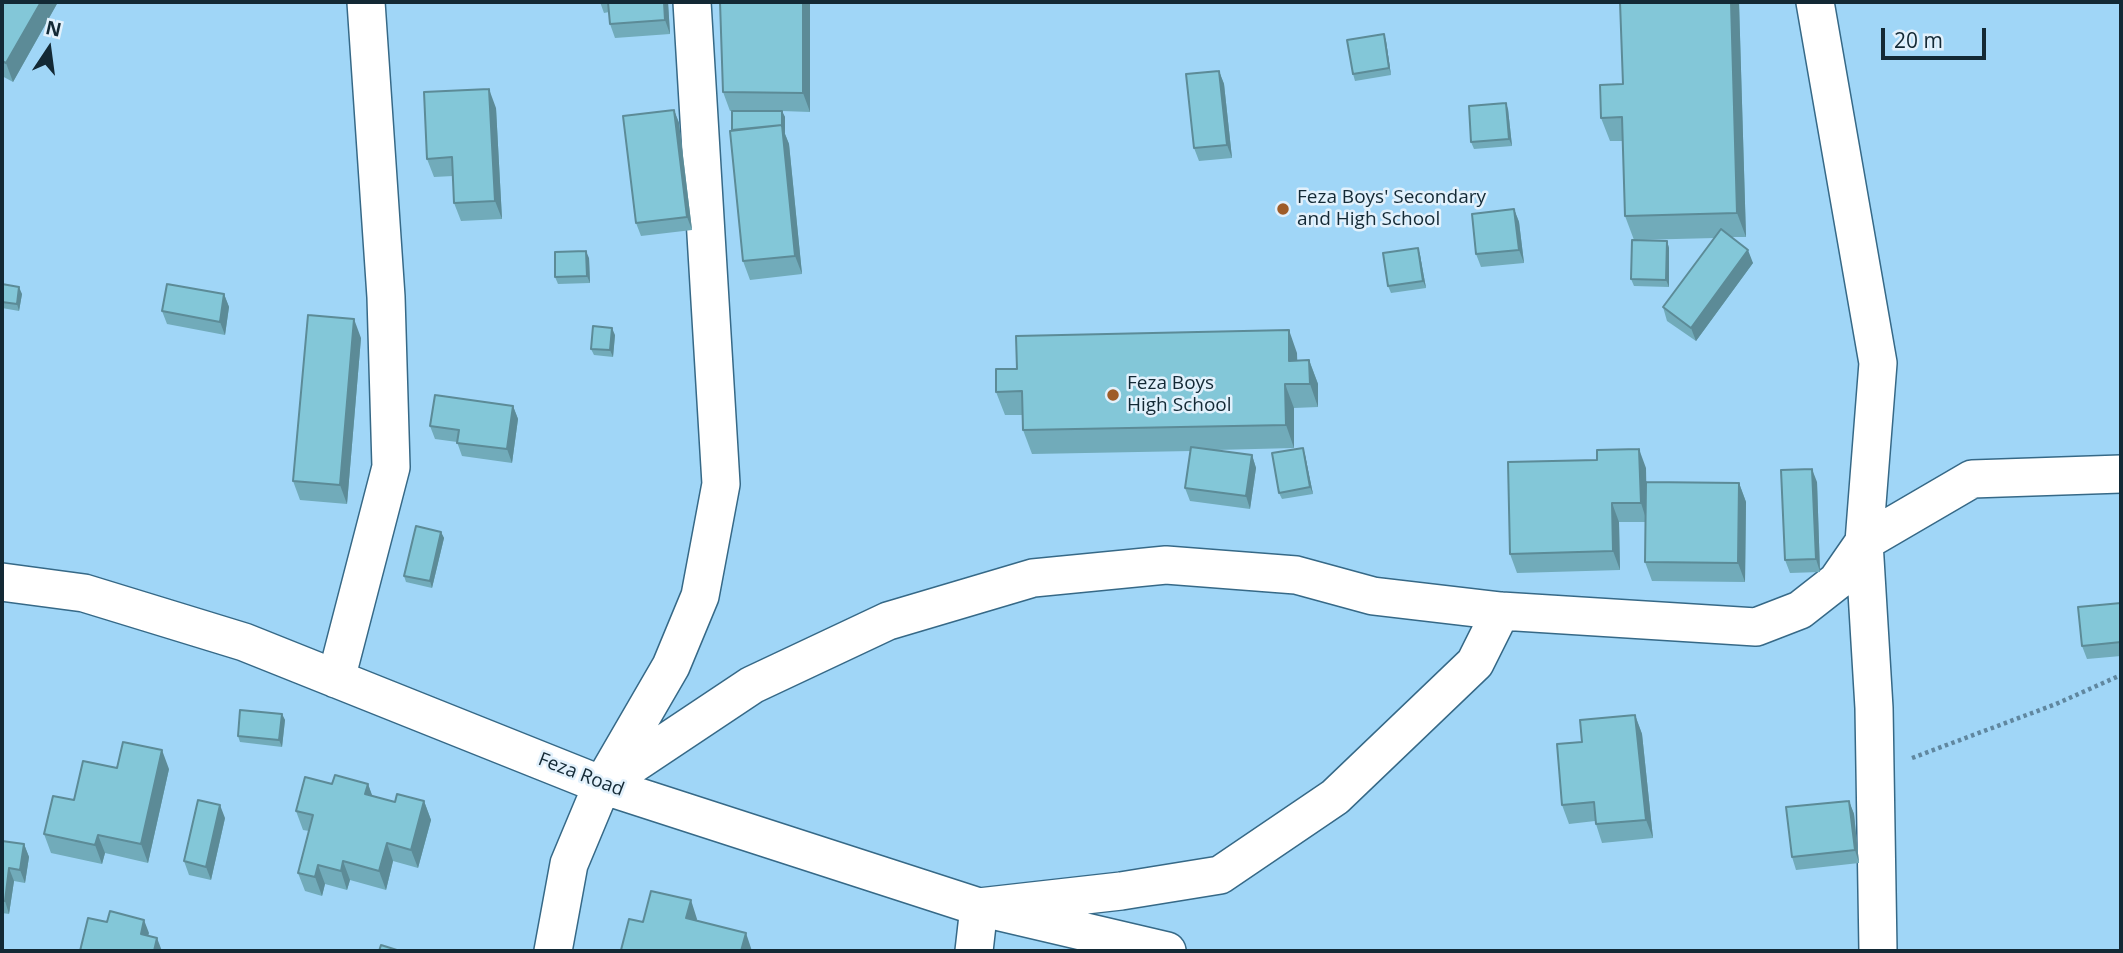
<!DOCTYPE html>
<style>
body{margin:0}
#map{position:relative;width:2123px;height:953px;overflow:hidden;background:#a0d6f7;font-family:"Open Sans",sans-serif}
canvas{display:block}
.frame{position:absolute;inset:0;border:4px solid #132935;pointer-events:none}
.north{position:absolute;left:14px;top:14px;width:70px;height:70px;-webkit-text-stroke:5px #e2f1fc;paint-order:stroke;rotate:13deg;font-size:19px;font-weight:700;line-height:28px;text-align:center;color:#132935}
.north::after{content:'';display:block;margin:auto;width:24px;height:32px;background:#132935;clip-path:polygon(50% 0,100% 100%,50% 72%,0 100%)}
.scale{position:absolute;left:1881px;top:28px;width:105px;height:32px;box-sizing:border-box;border:4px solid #132935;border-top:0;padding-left:9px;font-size:21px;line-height:24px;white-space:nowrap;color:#132935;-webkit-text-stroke:5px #e2f1fc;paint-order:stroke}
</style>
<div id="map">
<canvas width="2123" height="953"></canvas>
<div class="frame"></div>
<div class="north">N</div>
<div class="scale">20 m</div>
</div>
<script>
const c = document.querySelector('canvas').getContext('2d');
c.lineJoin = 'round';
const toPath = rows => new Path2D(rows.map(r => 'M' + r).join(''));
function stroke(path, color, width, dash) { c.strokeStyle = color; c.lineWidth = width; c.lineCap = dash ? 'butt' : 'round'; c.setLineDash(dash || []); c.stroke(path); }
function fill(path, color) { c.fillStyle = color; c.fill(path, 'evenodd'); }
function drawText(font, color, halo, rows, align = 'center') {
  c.font = font + ' "Open Sans",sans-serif'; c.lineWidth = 5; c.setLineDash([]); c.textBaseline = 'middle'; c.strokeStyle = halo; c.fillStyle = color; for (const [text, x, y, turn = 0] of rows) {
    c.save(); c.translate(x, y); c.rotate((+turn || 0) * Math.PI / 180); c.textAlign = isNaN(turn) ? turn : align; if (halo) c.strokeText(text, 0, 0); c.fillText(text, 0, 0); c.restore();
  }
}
const path = toPath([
 [1912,758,2056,704,2121,675]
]);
const minor = toPath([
 [1815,2,1878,363,1864,542,1874,708,1878,951],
 [2,582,84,593,244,642,602,785,979,907,1167,951],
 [336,679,391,467,386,297,366,2],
 [602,785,752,685,888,621,1033,578,1166,565,1296,575,1373,596,1501,611,1756,627,1800,610,1837,581,1864,542,1972,479,2121,474],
 [553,951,569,864,602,785,671,666,700,596,721,484,692,2],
 [974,951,979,907,1121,891,1220,875,1335,797,1475,663,1501,611]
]);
const wall = toPath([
 [2,2,58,2,13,82,2,76],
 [600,2,668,2,670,34,615,38,610,24,609,12,604,13],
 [810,2,810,112,782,111,785,117,785,134,789,144,802,274,750,280,743,261,732,130,740,111,730,111,723,92],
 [1739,2,1746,237,1731,237,1753,263,1696,341,1667,321,1663,307,1715,238,1636,240,1667,241,1669,248,1669,287,1634,286,1631,279,1634,240,1625,216,1623,141,1610,141,1601,118,1623,84],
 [1384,34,1386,41,1391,75,1355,81,1353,74],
 [1219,71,1224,84,1232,158,1199,161,1194,148],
 [496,108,502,219,461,221,454,203,453,176,434,177,427,159],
 [1508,109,1512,146,1474,149,1471,142],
 [674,110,679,123,692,230,641,236,636,223],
 [1514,209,1519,222,1524,263,1481,267,1476,254],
 [1418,248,1420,255,1426,288,1391,293,1388,286],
 [589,258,590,283,558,284,555,277],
 [2,284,22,294,19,311,2,308],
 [224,294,229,307,225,335,167,324,162,311],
 [615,335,613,357,594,355,591,349],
 [361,338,347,504,300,500,293,481],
 [1297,353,1297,360,1309,360,1318,384,1318,407,1294,408,1294,448,1216,450,1252,455,1256,468,1250,509,1190,501,1185,488,1191,451,1032,454,1023,430,1023,415,1005,415,996,392,1017,369],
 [513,406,518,419,512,463,462,456,457,442,435,439,430,426],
 [1303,448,1305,455,1313,494,1282,499,1279,493],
 [1646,468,1646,486,1739,483,1746,502,1745,582,1652,581,1645,562,1646,522,1619,522,1620,570,1517,573,1510,554],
 [1817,482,1820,572,1790,573,1785,560],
 [441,532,444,538,432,588,406,582,404,576],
 [2121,603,2121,656,2087,659,2082,646],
 [282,714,285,720,282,747,240,742,238,736],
 [1635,715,1642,734,1653,838,1602,843,1595,821,1569,824,1562,805,1582,742],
 [117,768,169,769,148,863,105,853,102,864,51,853,44,834,74,800],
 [332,784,368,784,372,796,395,802,424,801,431,820,418,868,393,861,386,890,350,880,347,890,325,884,322,896,305,891,298,873,309,831,303,830,296,811],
 [1849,801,1854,814,1859,863,1796,870,1792,857],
 [225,818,211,880,189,875,184,861],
 [2,841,24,844,29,857,25,883,14,881,9,914,2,913]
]);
const shadedWall = toPath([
 [41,2,58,2,13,82,6,63],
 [664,2,668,2,670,34,665,20],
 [803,2,810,2,810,112,803,93],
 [1731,2,1739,2,1746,237,1737,213],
 [1384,34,1386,41,1391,75,1389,68],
 [1219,71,1224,84,1232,158,1227,145],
 [489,89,496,108,502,219,495,201],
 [1506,103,1508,109,1512,146,1509,139],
 [674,110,679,123,692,230,687,217],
 [782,111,785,117,785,134,789,144,802,274,795,256,782,125],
 [1514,209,1519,222,1524,263,1519,250],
 [1667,241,1669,248,1669,287,1666,280],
 [1418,248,1420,255,1426,288,1423,281],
 [1748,250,1753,263,1696,341,1691,328],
 [586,251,589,258,590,283,587,276],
 [19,287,22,294,19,311,17,304],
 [224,294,229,307,225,335,220,322],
 [354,319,361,338,347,504,340,485],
 [612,328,615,335,613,357,610,350],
 [1289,330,1297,353,1298,384,1289,361],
 [1309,360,1318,384,1318,407,1310,384],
 [1285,384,1294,408,1294,448,1286,425],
 [513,406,518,419,512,463,507,449],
 [1303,448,1305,455,1313,494,1310,487],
 [1639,449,1646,468,1647,522,1641,503],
 [1252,455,1256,468,1250,509,1246,496],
 [1812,469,1817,482,1820,572,1816,559],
 [1739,483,1746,502,1745,582,1738,563],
 [1612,503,1619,522,1620,570,1613,551],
 [441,532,444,538,432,588,430,581],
 [282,714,285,720,282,747,279,740],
 [1635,715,1642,734,1653,838,1646,820],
 [162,750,169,769,148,863,141,844],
 [368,784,375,803,365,794],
 [424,801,431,820,418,868,411,850],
 [1849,801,1854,814,1859,863,1855,850],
 [220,805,225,818,211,880,206,867],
 [98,835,105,853,102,864,95,845],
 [387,843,393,861,386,890,379,871],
 [24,844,29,857,25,883,20,870],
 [343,861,350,880,347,890,341,871],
 [318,865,325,884,322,896,315,877],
 [9,868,14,881,9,914,5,901],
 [691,900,697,919,693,937,686,918],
 [144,920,149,933,145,947,141,934],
 [746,933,752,951,741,951],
 [157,938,162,951,154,951]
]);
const building = toPath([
 [2,2,41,2,6,63,2,61,2,2],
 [608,2,664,2,665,20,610,24,608,2],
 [720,2,803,2,803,93,723,92,720,2],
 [1620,2,1731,2,1737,213,1625,216,1622,117,1601,118,1600,85,1623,84,1620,2],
 [1384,34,1389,68,1353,74,1347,40,1384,34],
 [1219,71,1227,145,1194,148,1186,74,1219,71],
 [489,89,495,201,454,203,452,157,427,159,424,92,489,89],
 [1506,103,1509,139,1471,142,1469,106,1506,103],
 [674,110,687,217,636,223,623,116,674,110],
 [732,111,782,111,782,127,782,125,732,130,732,111],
 [782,125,795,256,743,261,730,131,782,125],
 [1514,209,1519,250,1476,254,1472,214,1514,209],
 [1721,229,1748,250,1691,328,1663,307,1721,229],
 [1632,240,1667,241,1666,280,1631,279,1632,240],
 [1418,248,1423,281,1388,286,1383,253,1418,248],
 [586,251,587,276,555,277,555,252,586,251],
 [2,284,19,287,17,304,2,302,2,284],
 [167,284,224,294,220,322,162,311,167,284],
 [308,315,354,319,340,485,293,481,308,315],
 [593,326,612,328,610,350,591,349,593,326],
 [1289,330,1289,361,1309,360,1310,384,1285,384,1286,425,1023,430,1022,391,996,392,996,369,1017,369,1016,336,1289,330],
 [435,395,513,406,507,449,457,443,459,430,430,426,435,395],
 [1191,447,1252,455,1246,496,1185,488,1191,447],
 [1303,448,1310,487,1279,493,1272,453,1303,448],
 [1639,449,1641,503,1612,503,1613,551,1510,554,1508,462,1597,460,1597,450,1639,449],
 [1812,469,1816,559,1785,560,1781,470,1812,469],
 [1646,482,1739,483,1738,563,1645,562,1646,482],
 [416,526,441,532,430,581,404,576,416,526],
 [2121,603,2121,642,2082,646,2078,607,2121,603],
 [240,710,282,714,279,740,238,736,240,710],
 [1635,715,1646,820,1596,824,1594,802,1562,805,1557,744,1582,742,1580,720,1635,715],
 [123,742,162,750,141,844,98,835,95,845,44,834,53,796,74,800,83,761,117,768,123,742],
 [335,775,368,784,365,794,395,802,397,794,424,801,411,850,387,843,379,871,343,861,341,871,318,865,315,877,298,873,313,815,296,811,305,777,332,784,335,775],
 [198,800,220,805,206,867,184,861,198,800],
 [1849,801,1855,850,1792,857,1786,807,1849,801],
 [2,841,24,844,20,870,9,868,5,901,2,901,2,841],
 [651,891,691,900,686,918,746,933,741,951,627,951,621,950,629,919,643,922,651,891],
 [110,911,144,920,141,934,157,938,154,951,80,951,88,918,107,922,110,911],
 [381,945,400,951,379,951,381,945]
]);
const markers = [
 [1283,209,7,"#9e5c28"],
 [1113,395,7,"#9e5c28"]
];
const poiNames = [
 ["Feza Boys' Secondary",1297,198],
 ["and High School",1297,220],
 ["Feza Boys",1127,384],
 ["High School",1127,406]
];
const streetNames = [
 ["Feza Road",581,775,21]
];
stroke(minor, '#366987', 40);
stroke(path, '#60879f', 4.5, [3.5, 3.5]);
stroke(minor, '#fff', 37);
fill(wall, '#71abba');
fill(shadedWall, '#5c8b97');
fill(building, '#83c7d8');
stroke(building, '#5c8b97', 2);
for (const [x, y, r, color] of markers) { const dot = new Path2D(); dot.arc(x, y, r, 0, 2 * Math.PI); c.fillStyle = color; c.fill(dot); stroke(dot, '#e2f1fc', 2.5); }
drawText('19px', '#132935', '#e2f1fc', poiNames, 'left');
drawText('19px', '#132935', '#e2f1fc', streetNames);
</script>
